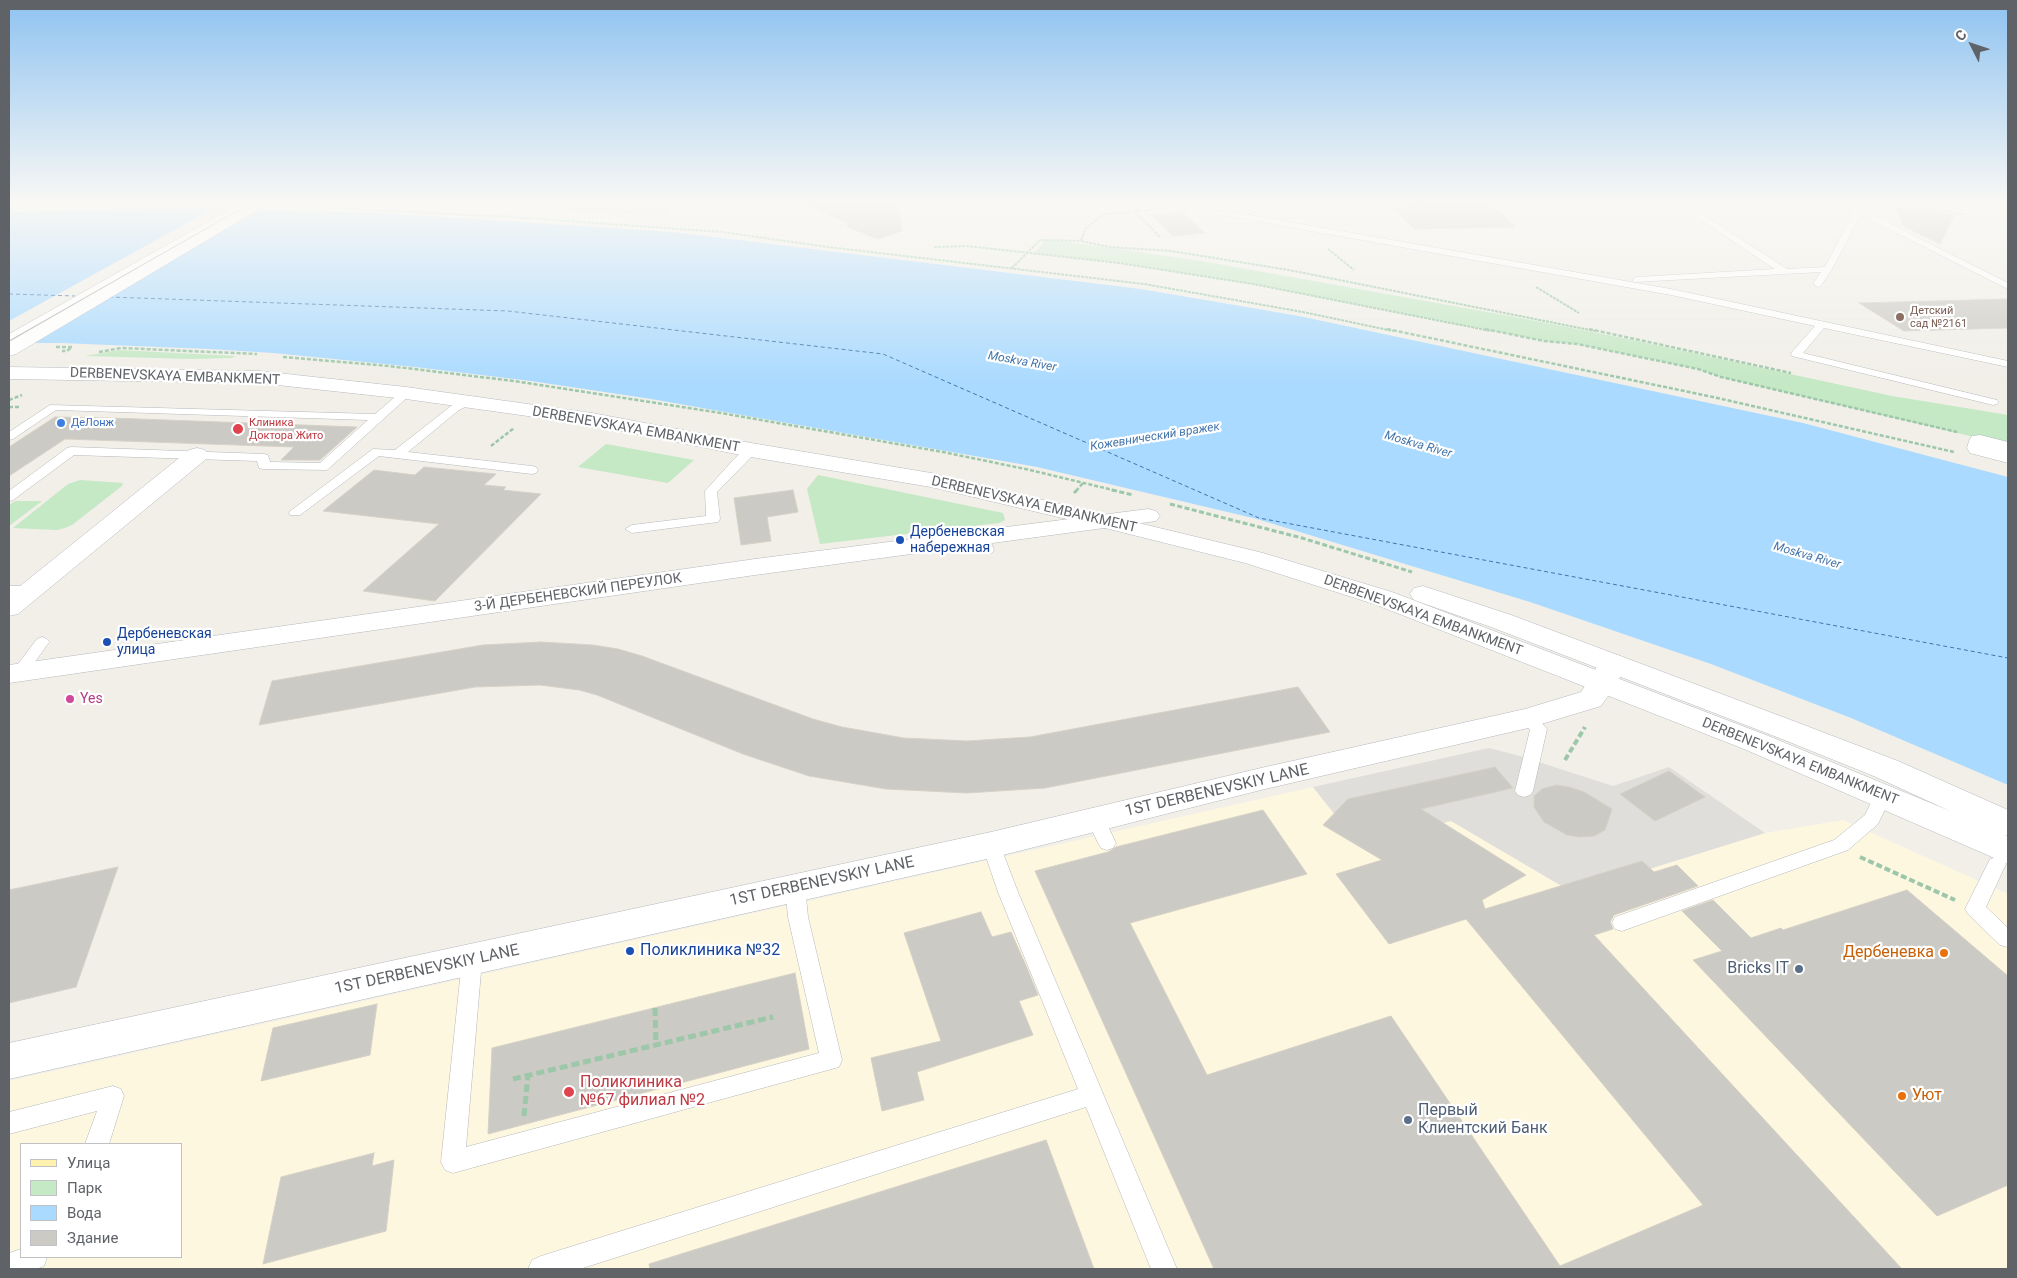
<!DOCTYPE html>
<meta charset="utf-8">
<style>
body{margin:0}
#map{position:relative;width:2017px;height:1278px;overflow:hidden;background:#f1efe8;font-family:Roboto,sans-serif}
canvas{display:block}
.frame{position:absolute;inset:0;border:10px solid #5f6368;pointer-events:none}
.legend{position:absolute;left:20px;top:1143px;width:162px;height:115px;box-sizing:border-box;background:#fff;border:1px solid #bfc1c3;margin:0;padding:6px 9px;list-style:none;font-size:15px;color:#5f6368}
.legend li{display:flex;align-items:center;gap:10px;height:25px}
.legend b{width:25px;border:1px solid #bfc1c3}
.north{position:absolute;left:1947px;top:20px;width:50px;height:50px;-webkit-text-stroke:4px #fff;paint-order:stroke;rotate:311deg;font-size:14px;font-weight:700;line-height:20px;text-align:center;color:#5f6368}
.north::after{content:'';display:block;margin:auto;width:18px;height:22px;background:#5f6368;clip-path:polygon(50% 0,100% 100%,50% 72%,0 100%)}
</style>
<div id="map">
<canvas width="2017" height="1278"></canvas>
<div class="frame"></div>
<ul class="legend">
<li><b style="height:6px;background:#fff2af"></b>Улица</li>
<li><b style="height:14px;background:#c5e8c5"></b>Парк</li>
<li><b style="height:14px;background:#aadaff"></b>Вода</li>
<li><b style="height:14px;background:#cccac5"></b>Здание</li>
</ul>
<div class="north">С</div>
</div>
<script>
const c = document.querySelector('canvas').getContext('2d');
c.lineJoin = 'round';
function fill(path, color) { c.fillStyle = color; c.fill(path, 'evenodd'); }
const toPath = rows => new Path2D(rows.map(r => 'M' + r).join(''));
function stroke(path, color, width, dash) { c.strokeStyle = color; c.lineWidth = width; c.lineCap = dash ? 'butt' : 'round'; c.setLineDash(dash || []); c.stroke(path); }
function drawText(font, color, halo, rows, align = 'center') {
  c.font = font + ' Roboto,sans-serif'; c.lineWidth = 4.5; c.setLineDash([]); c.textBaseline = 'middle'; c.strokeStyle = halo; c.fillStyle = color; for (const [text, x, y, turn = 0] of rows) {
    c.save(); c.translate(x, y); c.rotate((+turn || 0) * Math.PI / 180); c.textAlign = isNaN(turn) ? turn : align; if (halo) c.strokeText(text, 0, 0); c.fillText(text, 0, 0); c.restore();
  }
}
const commercial = toPath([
 [1313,787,1358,844,1451,821,1565,888,1598,885,1765,833,1843,820,2008,894,2008,1269,9,1269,9,1081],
 [21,1144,181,1144,181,1257,21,1257]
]);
const industrial = toPath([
 [420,203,683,203,661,216],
 [1489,748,1520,756,1613,786,1669,767,1765,833,1598,885,1565,888,1451,821,1358,844,1313,787]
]);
const green = toPath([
 [1046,240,1060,241,1196,260,1521,318,1628,339,1892,396,2008,415,2008,445,1721,377,1698,369,1577,344,1544,341,1253,284,1119,263,1034,253],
 [119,350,236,356,232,358,190,359,85,356],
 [606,444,694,460,668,483,578,467],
 [818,475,1003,513,1005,520,999,523,820,544,807,489],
 [80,480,123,483,122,486,72,525,65,528,57,530,13,528,68,484],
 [15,501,42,501,9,526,9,505]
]);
const water = toPath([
 [208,208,383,213,673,232,1141,289,1299,316,1803,423,2008,477,2008,785,1851,718,1711,664,1530,602,1257,519,1037,467,651,399,531,381,415,367,273,353,209,349,60,343,9,343,9,211]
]);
const pier = toPath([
 [218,206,262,207,25,345,9,345,9,321]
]);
const ferry = toPath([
 [9,294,75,296],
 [109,297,508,311,883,354,1259,518,2008,658]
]);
const building = toPath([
 [802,203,898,203,902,231,878,239,847,227,848,223,802,203],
 [1491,204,1516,227,1414,229,1392,206,1491,204],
 [1896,208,1921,208,1954,216,1940,244,1903,226,1896,208],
 [1182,212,1205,233,1173,236,1151,215,1182,212],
 [2008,299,2008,328,1904,331,1859,303,2008,299],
 [55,417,112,418,357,427,320,460,281,460,294,447,65,439,9,476,9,447,55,417],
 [424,467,496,474,484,485,506,487,503,490,541,494,435,601,363,591,439,524,323,511,374,470,415,475,424,467],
 [793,490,798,512,767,517,771,541,741,545,734,498,793,490],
 [541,642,593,645,618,649,642,656,813,719,842,727,904,738,967,741,1030,737,1298,687,1330,732,1045,788,967,793,886,789,809,776,743,754,597,695,579,690,540,685,475,687,259,725,272,681,483,645,541,642],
 [1495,767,1513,788,1421,809,1526,875,1482,900,1485,909,1642,861,1654,872,1677,865,1698,886,1614,915,1610,922,1613,929,1594,935,1902,1269,1214,1269,1035,871,1108,852,1116,847,1263,810,1307,874,1130,923,1207,1075,1391,1016,1560,1266,1703,1205,1466,919,1389,944,1336,874,1382,860,1323,825,1348,799,1495,767],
 [1669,771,1705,797,1655,821,1620,794,1669,771],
 [1556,785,1569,787,1584,792,1612,809,1605,830,1594,836,1580,837,1567,835,1544,822,1534,807,1534,796,1542,789,1556,785],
 [118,867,76,987,9,1003,9,890,118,867],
 [1907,890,2008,976,2008,1185,1937,1216,1693,960,1722,951,1682,911,1713,900,1751,938,1781,928,1783,930,1907,890],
 [981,912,992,937,1011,932,1027,968,1038,995,1019,1001,1033,1035,917,1072,924,1100,882,1111,871,1058,941,1041,904,933,981,912],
 [795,973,809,1049,488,1134,492,1048,795,973],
 [377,1004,370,1055,261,1081,273,1028,377,1004],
 [1046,1140,1094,1269,650,1269,649,1264,1046,1140],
 [374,1153,372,1166,394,1160,386,1231,263,1264,281,1177,374,1153]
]);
const pathFar4 = toPath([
 [305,203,329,208,511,217,722,232,828,247,1144,284,1303,312,1393,331],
 [1143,203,1134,212,1104,214,1085,229,1081,241,1109,247,1171,251,1289,270,1595,331],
 [1899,203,1966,215],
 [182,205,179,207,205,206],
 [283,206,308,206,292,204],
 [9,208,191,203],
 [1135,212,1166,208],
 [1135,212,1160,237],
 [934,247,967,246,1119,263,1253,284,1491,331],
 [1328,249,1354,270],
 [1012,268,1040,240,1081,241],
 [1536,287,1579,313]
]);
const pathFar3 = toPath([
 [1387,329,1713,397,1954,452],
 [1485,329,1544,341,1577,344,1698,369,1721,377,1957,432],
 [1589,329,1791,373],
 [56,347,72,347,67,351,62,351],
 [99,352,121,348,257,354],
 [283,357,389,366,514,381,721,413,943,452,1030,470,1117,491],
 [9,400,22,395],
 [9,407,21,407],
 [491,446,514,428],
 [1076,491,1083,483]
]);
const pathFar2 = toPath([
 [1112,490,1133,495],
 [1074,493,1077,490],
 [1170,504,1302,538,1412,572]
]);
const pathFar1 = toPath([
 [1565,760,1585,727],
 [1860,857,1955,900]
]);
const path = toPath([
 [655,1008,656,1045],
 [513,1079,773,1017],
 [524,1116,528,1075]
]);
const service = toPath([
 [241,203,251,203,9,341,9,334,241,203],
 [918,203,927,203,920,210,914,210,913,208,918,203],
 [1288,203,1310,203,1244,214,1671,289,2008,361,2008,367,1824,328,1803,353,1997,400,1999,402,1997,404,1993,405,1792,356,1791,354,1792,352,1815,326,1671,295,1182,208,1178,206,1182,204,1233,213,1288,203],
 [1519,203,1528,203,1529,205,1525,207,1519,203],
 [1675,203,1685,203,1787,269,1825,267,1854,212,1813,203,1830,203,1856,208,1857,203,1865,203,1863,210,2008,283,2008,289,1861,215,1832,269,1821,286,1818,287,1813,284,1821,272,1634,282,1632,280,1637,277,1775,269,1675,203],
 [406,390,411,393,410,395,327,470,263,469,259,468,257,461,74,455,13,500,9,501,9,491,67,448,71,447,264,454,268,455,270,462,320,463,368,420,56,410,13,439,9,440,9,432,50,405,375,414,402,391,406,390],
 [467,399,473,402,471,404,459,410,408,452,532,466,536,467,538,470,536,473,532,474,379,456,300,515,290,515,289,512,373,449,395,450,451,406,467,399],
 [751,446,755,447,757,450,755,453,717,492,720,519,718,522,632,533,625,529,632,525,706,516,705,491,735,458,747,447,751,446],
 [982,533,989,537,994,550,992,553,982,553,980,550,975,537,982,533],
 [9,586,33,586,38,587,40,590,38,593,33,594,9,594,9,586],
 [42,637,47,639,50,642,47,645,25,676,15,676,12,672,15,668,37,639,42,637],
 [1528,713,1534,714,1547,729,1533,791,1530,795,1524,797,1518,795,1515,791,1530,730,1520,718,1522,714,1528,713],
 [1883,789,1889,791,1892,795,1878,824,1848,850,1622,931,1615,929,1612,923,1615,917,1834,840,1865,815,1877,791,1883,789],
 [1096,813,1102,815,1105,820,1116,843,1113,848,1107,850,1101,848,1098,843,1087,820,1090,815,1096,813],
 [991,838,998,840,1000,845,1018,892,1177,1269,1151,1269,1086,1107,580,1269,528,1269,532,1260,541,1256,1078,1089,998,892,982,845,984,840,991,838],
 [1997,857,2004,859,2006,864,1986,907,2008,928,2007,947,2000,945,1968,914,1965,909,1990,859,1997,857],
 [795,880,802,882,805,887,808,917,842,1060,839,1067,453,1173,445,1170,441,1162,462,960,465,954,472,952,479,954,482,960,466,1147,819,1053,788,917,785,887,788,882,795,880],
 [113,1086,121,1089,124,1096,109,1144,85,1144,97,1111,9,1134,9,1112,113,1086],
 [21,1249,21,1257,47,1257,44,1266,36,1269,9,1269,9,1253,21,1249]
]);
const minor = toPath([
 [197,448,205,450,208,455,205,460,18,614,9,616,9,595,189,450,197,448],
 [1148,509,1156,511,1160,516,1156,521,755,575,9,683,9,665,755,559,1148,509],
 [1613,654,1623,657,1627,663,1617,683,1601,706,1528,728,1261,790,991,858,9,1079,9,1043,991,832,1261,768,1525,709,1581,692,1603,657,1613,654]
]);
const secondary = toPath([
 [251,203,269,203,16,354,9,356,9,342,251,203],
 [9,367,259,371,406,387,592,413,751,443,931,473,1263,553,1392,592,1766,735,1950,811,1876,777,1782,739,1491,627,1414,600,1410,594,1414,588,1423,586,1511,615,1804,725,1898,761,2008,810,2008,836,2005,835,2008,837,2008,864,1744,749,1374,604,1245,563,1105,528,931,487,751,457,592,425,406,399,259,383,9,379,9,367],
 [1980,435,2008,442,2008,463,1970,453,1967,448,1969,441,1972,436,1980,435]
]);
const primary = toPath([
 [1975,203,2008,204,2008,212,1977,206,1975,203]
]);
const tram = toPath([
 [9,341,251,203]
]);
const markers = [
 [1900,317,5,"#8d6e63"],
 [61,423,5,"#3f7fe0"],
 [238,429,6,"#e0444e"],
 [900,540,5,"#1a4fb4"],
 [107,642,5,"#1a4fb4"],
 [70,699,5,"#d1479c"],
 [630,951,5,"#1a4fb4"],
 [1944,953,5,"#e8710a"],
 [1799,969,5,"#5c6f8a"],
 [569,1092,6,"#e0444e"],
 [1902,1096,5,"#e8710a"],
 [1408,1120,5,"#5c6f8a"]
];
const farEducationnames = [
 ["Детский",1910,311],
 ["сад №2161",1910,324]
];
const farShopnames = [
 ["ДеЛонж",71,423]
];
const farHealthnames = [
 ["Клиника",249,423],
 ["Доктора Жито",249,436]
];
const farWaternames = [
 ["Moskva River",1022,362,10],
 ["Кожевнический вражек",1155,437,-9],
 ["Moskva River",1418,445,16],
 ["Moskva River",1807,556,16]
];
const streetNames = [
 ["DERBENEVSKAYA EMBANKMENT",175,377,2],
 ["DERBENEVSKAYA EMBANKMENT",636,430,10],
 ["DERBENEVSKAYA EMBANKMENT",1034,505,13],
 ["3-Й ДЕРБЕНЕВСКИЙ ПЕРЕУЛОК",578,593,-8],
 ["DERBENEVSKAYA EMBANKMENT",1423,616,20],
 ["DERBENEVSKAYA EMBANKMENT",1800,762,22]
];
const transitNames = [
 ["Дербеневская",910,532],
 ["набережная",910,548],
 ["Дербеневская",117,634],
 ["улица",117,650]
];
const hotelNames = [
 ["Yes",80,699]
];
const nearStreetnames = [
 ["1ST DERBENEVSKIY LANE",1217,791,-13],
 ["1ST DERBENEVSKIY LANE",822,882,-12],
 ["1ST DERBENEVSKIY LANE",427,970,-12]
];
const nearTransitnames = [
 ["Поликлиника №32",640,951]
];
const nearFoodnames = [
 ["Дербеневка",1934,953],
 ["Уют",1912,1096,"left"]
];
const nearServicenames = [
 ["Bricks IT",1789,969],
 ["Первый",1418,1111,"left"],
 ["Клиентский Банк",1418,1129,"left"]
];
const nearHealthnames = [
 ["Поликлиника",580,1083],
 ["№67 филиал №2",580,1101]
];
fill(commercial, '#fef7e0');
fill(industrial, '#e0deda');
fill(green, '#c5e8c5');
fill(water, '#aadaff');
fill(pier, '#f1efe8');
stroke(ferry, '#4174aa', 1, [4, 3]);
fill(building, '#cccac5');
stroke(building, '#d6d1c6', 1);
stroke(service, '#b5b8bc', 1);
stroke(minor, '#b5b8bc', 1);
stroke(secondary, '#b6babf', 1);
stroke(primary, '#f2c960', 1);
stroke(pathFar4, '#9cc7a9', 2, [3, 1]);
stroke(pathFar3, '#9cc7a9', 2.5, [4, 2]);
stroke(pathFar2, '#9cc7a9', 3, [5, 2.5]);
stroke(pathFar1, '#9cc7a9', 4, [6, 3]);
stroke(path, '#9cc7a9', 5, [8, 4]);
fill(service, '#fff');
fill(minor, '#fff');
fill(secondary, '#fff');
fill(primary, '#fff2af');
stroke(tram, '#b6b7b8', 1);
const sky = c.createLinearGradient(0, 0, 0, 382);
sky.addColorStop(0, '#8fc3f1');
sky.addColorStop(0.53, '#f9f8f5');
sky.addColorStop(1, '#f9f8f500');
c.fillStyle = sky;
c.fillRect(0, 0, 2017, 382);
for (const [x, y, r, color] of markers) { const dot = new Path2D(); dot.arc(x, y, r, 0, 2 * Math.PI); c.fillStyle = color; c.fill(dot); stroke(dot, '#fff', 2); }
drawText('11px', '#785e54', '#fff', farEducationnames, 'left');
drawText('11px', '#366cbe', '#fff', farShopnames, 'left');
drawText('11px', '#be3a42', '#fff', farHealthnames, 'left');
drawText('italic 12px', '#4174aa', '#fff', farWaternames);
drawText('14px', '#5f6368', '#fff', streetNames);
drawText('14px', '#164399', '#fff', transitNames, 'left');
drawText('14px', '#b23c85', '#fff', hotelNames, 'left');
drawText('16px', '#5f6368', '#fff', nearStreetnames);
drawText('16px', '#164399', '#fff', nearTransitnames, 'left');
drawText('16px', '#c56008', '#fff', nearFoodnames, 'right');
drawText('16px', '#4e5e75', '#fff', nearServicenames, 'right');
drawText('16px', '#be3a42', '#fff', nearHealthnames, 'left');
</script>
